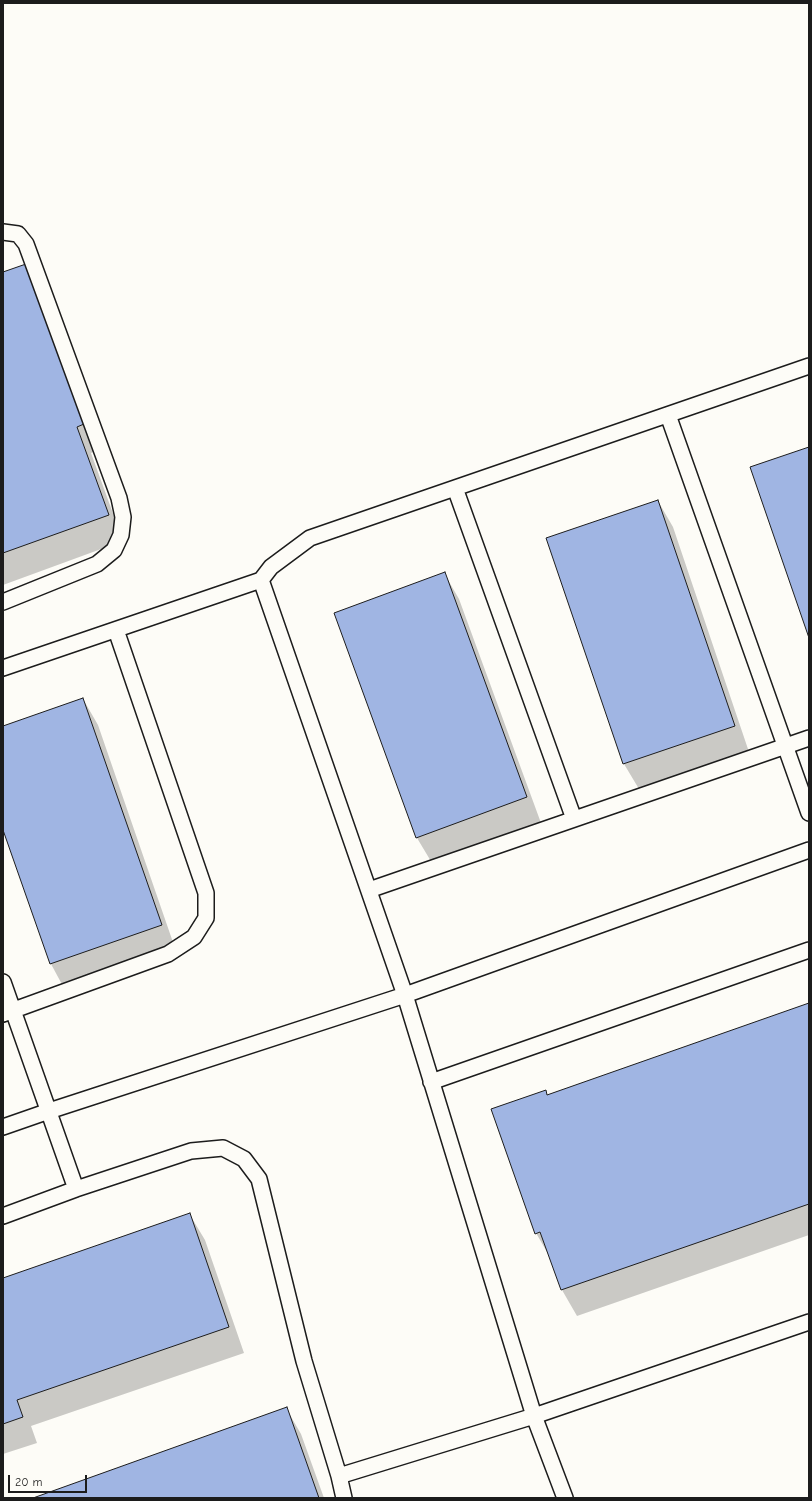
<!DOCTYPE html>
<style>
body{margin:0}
#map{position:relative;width:812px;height:1501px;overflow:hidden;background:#fdfcf7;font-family:"Comic Neue",sans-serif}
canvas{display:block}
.frame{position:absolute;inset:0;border:4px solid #1c1c1c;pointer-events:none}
.scale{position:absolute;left:8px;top:1475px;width:79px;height:18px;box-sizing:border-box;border:2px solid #1c1c1c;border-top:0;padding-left:5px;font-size:12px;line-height:14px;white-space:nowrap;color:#1c1c1c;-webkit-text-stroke:3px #fdfcf7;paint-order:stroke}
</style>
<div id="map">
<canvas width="812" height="1501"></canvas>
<div class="frame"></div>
<div class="scale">20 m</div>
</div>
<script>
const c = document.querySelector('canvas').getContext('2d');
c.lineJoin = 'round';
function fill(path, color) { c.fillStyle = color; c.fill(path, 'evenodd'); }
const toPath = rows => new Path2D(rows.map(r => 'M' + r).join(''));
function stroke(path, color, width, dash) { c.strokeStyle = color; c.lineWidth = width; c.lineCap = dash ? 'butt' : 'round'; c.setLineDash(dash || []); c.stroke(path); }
const shadow = toPath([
 [3,273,98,450,91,453,123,541,3,585],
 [658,501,673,527,749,752,639,789,624,764],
 [444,573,459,599,541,823,432,863,417,838],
 [83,699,98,725,176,951,65,990,51,964,3,827,3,727],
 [809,1005,809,1235,577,1316,562,1290,551,1259,536,1233,545,1091,548,1096],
 [190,1215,205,1240,244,1353,31,1426,37,1443,3,1454,3,1279],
 [286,1408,301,1434,324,1498,36,1498]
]);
const building = toPath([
 [26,264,84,424,77,427,109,515,3,553,3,272,26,264],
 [809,447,809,638,750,467,809,447],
 [658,500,735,726,623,764,546,538,658,500],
 [445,572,527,797,416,838,334,613,445,572],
 [83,698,162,925,50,964,3,830,3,726,83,698],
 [809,1003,809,1204,561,1290,540,1232,535,1234,491,1109,546,1090,547,1095,809,1003],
 [190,1213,229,1327,17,1400,23,1417,3,1424,3,1278,190,1213],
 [287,1407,319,1498,33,1498,287,1407]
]);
const lane = toPath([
 [3,232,18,234,26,244,119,498,123,517,121,535,114,550,97,564,3,602],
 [668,415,809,813],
 [455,488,574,819],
 [261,580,405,995,534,1416,339,1476],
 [3,668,261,580,271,567,310,538,809,366],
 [369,890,809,738],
 [3,982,76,1189],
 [3,1014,168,954,194,937,206,918,206,893,116,630],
 [431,1082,809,950],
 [3,1127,49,1111,405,995,809,850],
 [3,1216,76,1189,191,1151,223,1148,244,1159,259,1179,304,1361,339,1476,344,1498],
 [565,1498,534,1416,809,1322]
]);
fill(shadow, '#0003');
fill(building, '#a0b5e3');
stroke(building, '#1c1c1c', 1);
stroke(lane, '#1c1c1c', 18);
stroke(lane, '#fdfcf7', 15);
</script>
